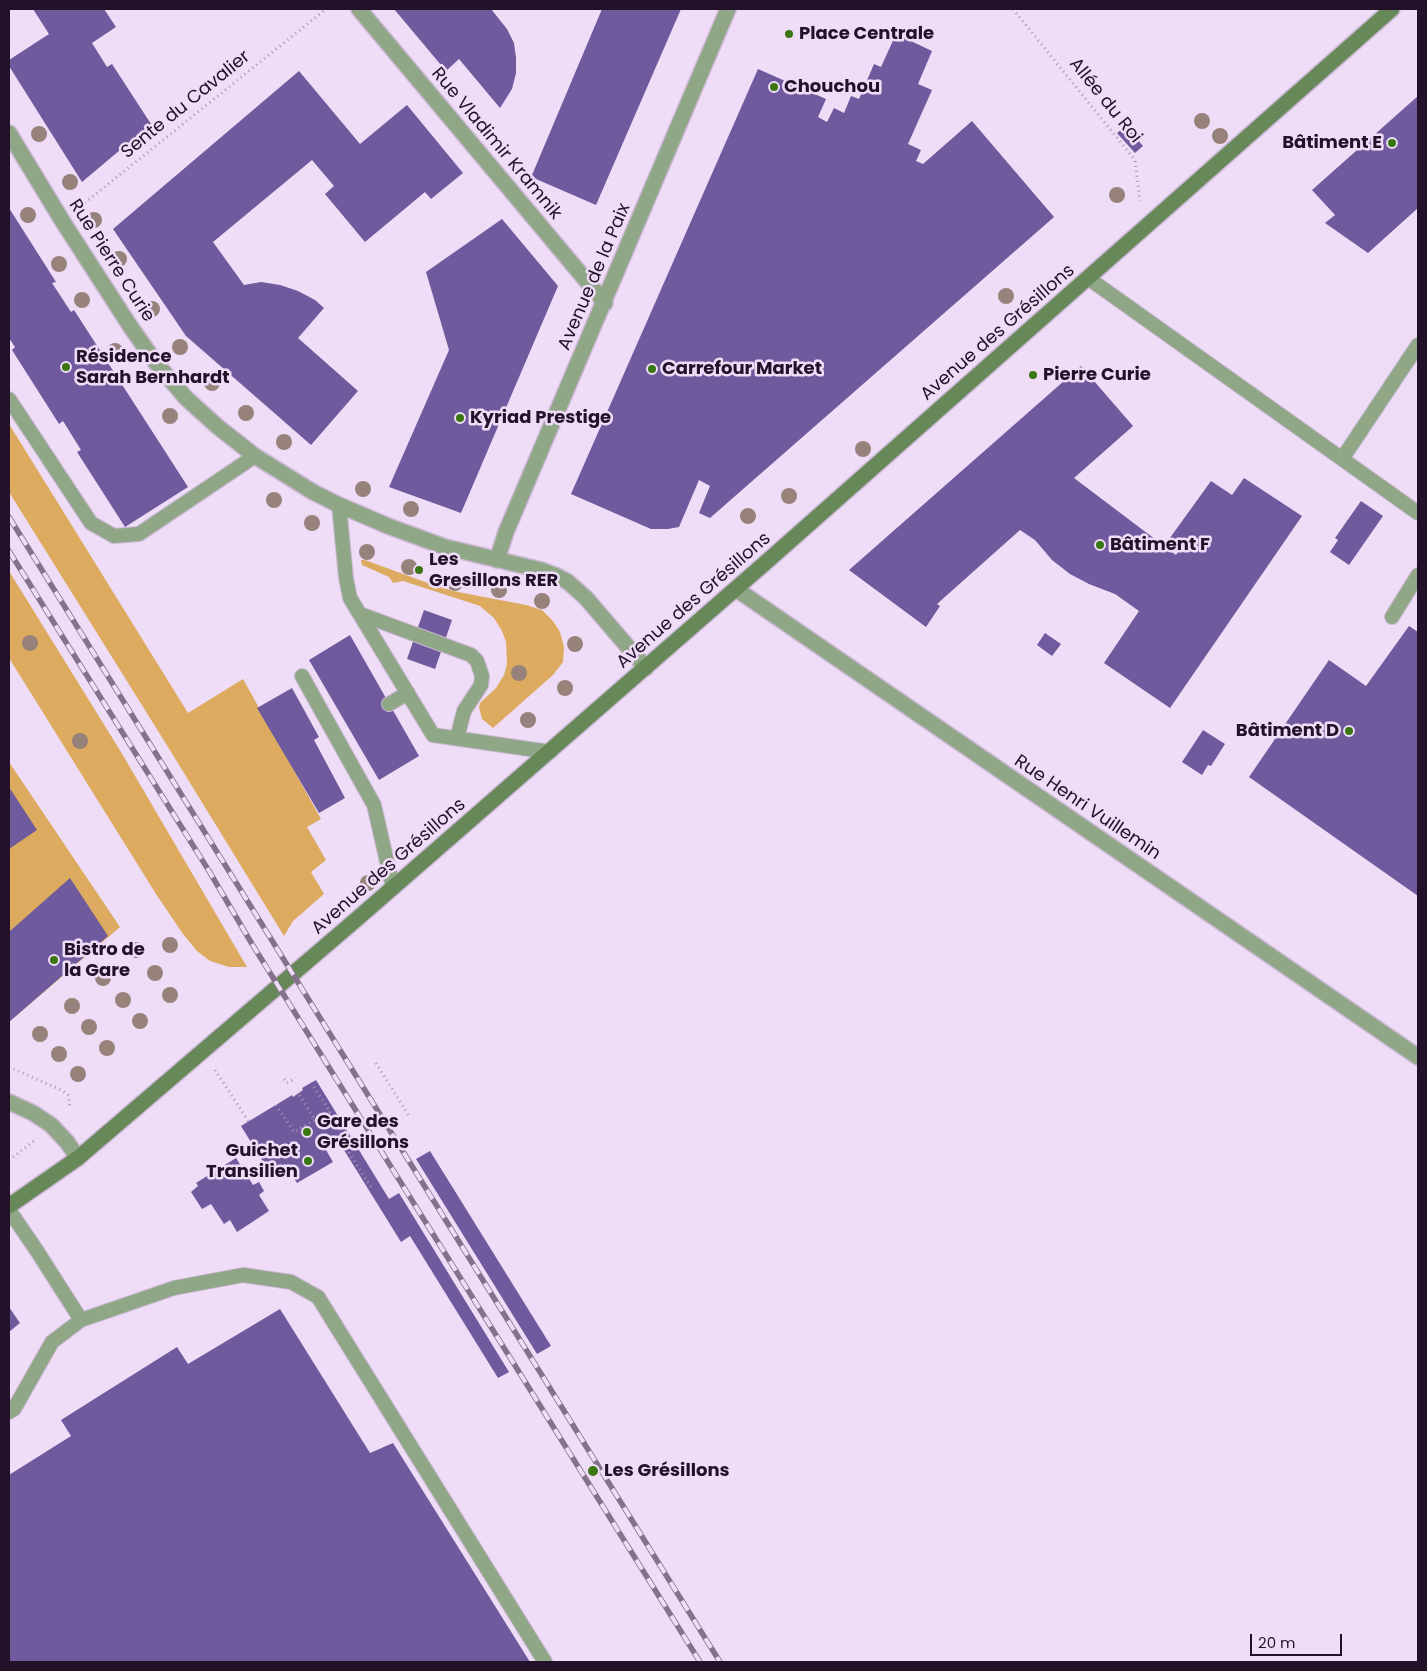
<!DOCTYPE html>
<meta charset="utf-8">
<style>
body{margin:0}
#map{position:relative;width:1427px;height:1671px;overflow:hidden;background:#efdcf7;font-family:Poppins,sans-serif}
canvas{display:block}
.frame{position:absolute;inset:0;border:10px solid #23112a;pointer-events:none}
.scale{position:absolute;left:1250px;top:1634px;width:92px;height:22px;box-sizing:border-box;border:2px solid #23112a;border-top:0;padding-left:6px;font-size:15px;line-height:18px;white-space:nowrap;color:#23112a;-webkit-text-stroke:4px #efdcf7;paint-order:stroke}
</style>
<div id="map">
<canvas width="1427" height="1671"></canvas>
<div class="frame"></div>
<div class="scale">20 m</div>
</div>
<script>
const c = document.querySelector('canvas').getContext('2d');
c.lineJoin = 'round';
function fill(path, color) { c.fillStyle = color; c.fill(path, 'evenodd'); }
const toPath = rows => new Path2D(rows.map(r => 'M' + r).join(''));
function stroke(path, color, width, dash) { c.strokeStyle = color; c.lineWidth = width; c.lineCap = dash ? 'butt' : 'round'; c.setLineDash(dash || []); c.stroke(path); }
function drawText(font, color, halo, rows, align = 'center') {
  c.font = font + ' Poppins,sans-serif'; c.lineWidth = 5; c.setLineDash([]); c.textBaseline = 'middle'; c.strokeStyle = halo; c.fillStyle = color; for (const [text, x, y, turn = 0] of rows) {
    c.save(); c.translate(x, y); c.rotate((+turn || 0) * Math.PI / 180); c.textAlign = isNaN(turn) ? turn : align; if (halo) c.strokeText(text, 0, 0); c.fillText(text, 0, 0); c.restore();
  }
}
const green = toPath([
 [9,424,188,713,243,679,321,819,307,827,326,860,311,872,324,894,293,921,284,936,168,747,9,492],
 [361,560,365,560,425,582,453,591,526,605,542,610,553,621,560,632,564,647,563,662,553,675,493,728,482,719,479,707,480,703,496,688,504,675,507,664,506,642,502,631,494,618,480,606,471,603,403,581,393,583,389,577,362,565],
 [9,571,121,752,247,967,229,967,210,961,197,951,183,934,156,894,9,658],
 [9,762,120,927,9,1022]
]);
const building = toPath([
 [33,9,104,9,116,27,92,43,107,67,112,64,151,124,82,182,9,66,9,60,49,34],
 [394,9,491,9,507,29,514,43,516,58,516,73,512,89,500,108,459,59,446,71],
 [602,9,681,9,596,205,536,179,532,175],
 [896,34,932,51,918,84,932,90,908,144,921,150,916,161,923,164,972,121,1054,217,710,518,699,513,710,486,699,480,679,527,668,529,651,529,571,494,758,69,826,99,818,117,827,122,834,108,844,113,851,96,859,99,874,64,881,67],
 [299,71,360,144,407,105,463,173,431,199,425,192,365,242,325,194,334,186,312,160,213,242,244,285,261,282,280,285,298,291,315,300,324,308,298,338,358,391,311,445,186,336,113,229],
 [1418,96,1418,208,1368,253,1325,223,1335,215,1312,190],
 [1126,126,1143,146,1135,153,1117,133],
 [9,208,56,282,52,283,71,312,74,310,188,487,125,527,77,452,81,450,63,421,59,424,12,350,15,347,9,338],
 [502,219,558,286,461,513,389,487,449,350,426,272],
 [1081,366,1133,426,1074,478,1176,555,1179,550,1167,542,1211,481,1232,495,1244,478,1302,516,1170,708,1104,663,1139,611,1115,594,1089,584,1070,574,1052,560,1035,540,1020,530,937,604,940,606,926,627,849,570],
 [1361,501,1383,516,1349,565,1330,552,1338,540,1335,538],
 [424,610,452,620,435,669,407,659],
 [1409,626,1418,632,1418,896,1249,777,1329,660,1366,686],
 [1045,633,1061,644,1052,656,1037,645],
 [350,635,419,756,379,780,309,660],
 [292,688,319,737,314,740,345,798,319,813,257,708],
 [1203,730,1225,744,1211,766,1208,765,1202,775,1182,762],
 [9,787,37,830,9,849],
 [70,878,108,936,9,1022,9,932],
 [316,1080,389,1199,399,1193,509,1372,498,1378,410,1236,401,1242,339,1142,326,1150,333,1162,297,1183,285,1164,270,1173,241,1126,289,1097,292,1095,293,1097,303,1090,302,1088],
 [430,1151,551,1346,537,1354,416,1159],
 [236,1158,253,1185,259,1182,264,1191,259,1195,269,1211,237,1232,230,1220,224,1224,211,1204,202,1209,191,1192,198,1186,196,1183],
 [9,1307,20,1323,9,1332],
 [280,1309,370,1453,393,1443,530,1662,9,1662,9,1475,71,1436,61,1420,177,1347,188,1364]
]);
const path = toPath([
 [1013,9,1135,160,1140,201],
 [81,206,326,9],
 [376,1063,409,1116],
 [9,1067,61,1090,68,1095,70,1104,68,1109],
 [215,1070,249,1122],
 [284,1079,287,1083,296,1078],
 [314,1087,330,1112,315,1120],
 [276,1105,294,1132,315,1120,298,1093],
 [330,1112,343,1134,349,1139],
 [343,1134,343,1143,372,1189],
 [9,1160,34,1141]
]);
const lane = toPath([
 [1088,278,1418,513],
 [9,399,91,523,114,536,139,534,255,456],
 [1342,459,1418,345],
 [339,505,346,578,350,598,433,735,550,752],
 [360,614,471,655,477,661,482,676,481,685,464,711,457,738],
 [1392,617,1418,575],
 [302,676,374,805,393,888],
 [389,704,408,693],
 [9,1210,37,1251,81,1320,52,1342,14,1409,9,1412],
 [81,1320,174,1288,243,1275,291,1282,318,1297,545,1662]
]);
const street = toPath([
 [359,9,605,303],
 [9,133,63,222,130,326,156,363,186,398,218,427,255,456,313,492,339,505,388,526,445,547,541,570,557,576,568,582,586,598,646,668],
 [497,560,506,532,728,9],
 [736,589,1418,1057],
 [9,1102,33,1113,51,1125,67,1142,78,1158]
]);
const secondary = toPath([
 [9,1206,78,1158,358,918,764,564,1392,9]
]);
const rail = toPath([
 [9,517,720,1662],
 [9,551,209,871,252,944,700,1662]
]);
const trees = [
 [1202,121],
 [39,134],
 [1220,136],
 [70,182],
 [1117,195],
 [28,215],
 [94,220],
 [119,259],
 [59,264],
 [1006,296],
 [82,300],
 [152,309],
 [180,347],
 [115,351],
 [212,383],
 [246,413],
 [170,416],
 [284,442],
 [863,449],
 [363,489],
 [789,496],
 [274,500],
 [411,509],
 [748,516],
 [312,523],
 [367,552],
 [409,567],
 [455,583],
 [499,590],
 [542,601],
 [30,643],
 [575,644],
 [519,673],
 [565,688],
 [528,720],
 [80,741],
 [368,883],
 [170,945],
 [136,950],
 [155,973],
 [103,978],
 [170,995],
 [123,1000],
 [72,1006],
 [140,1021],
 [89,1027],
 [40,1034],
 [107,1048],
 [59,1054],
 [78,1074]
];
const markers = [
 [789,34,5,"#3a7712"],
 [774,87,5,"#3a7712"],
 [1392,143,5,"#3a7712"],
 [66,367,5,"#3a7712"],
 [652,369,5,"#3a7712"],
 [1033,375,5,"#3a7712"],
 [460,418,5,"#3a7712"],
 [1100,545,5,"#3a7712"],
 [419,570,5,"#3a7712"],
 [1349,731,5,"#3a7712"],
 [54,960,5,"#3a7712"],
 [307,1132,5,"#3a7712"],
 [308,1161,5,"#3a7712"],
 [593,1471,6,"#3a7712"]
];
const poiNames = [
 ["Place Centrale",799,34],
 ["Chouchou",784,87],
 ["Bâtiment E",1382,143,"right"],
 ["Résidence",76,357],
 ["Sarah Bernhardt",76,378],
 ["Carrefour Market",662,369],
 ["Pierre Curie",1043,375],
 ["Kyriad Prestige",470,418],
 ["Bâtiment F",1110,545],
 ["Les",429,560],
 ["Gresillons RER",429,581],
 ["Bâtiment D",1339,731,"right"],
 ["Bistro de",64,950],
 ["la Gare",64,971],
 ["Gare des",317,1122],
 ["Grésillons",317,1143],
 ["Guichet",298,1151,"right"],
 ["Transilien",298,1172,"right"],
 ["Les Grésillons",604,1471]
];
const streetNames = [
 ["Allée du Roi",1105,101,51],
 ["Sente du Cavalier",186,105,-39],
 ["Rue Vladimir Kramnik",496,144,50],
 ["Rue Pierre Curie",111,261,57],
 ["Avenue de la Paix",595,277,-67],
 ["Avenue des Grésillons",998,333,-41],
 ["Avenue des Grésillons",694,601,-41],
 ["Rue Henri Vuillemin",1087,808,34],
 ["Avenue des Grésillons",389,867,-41]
];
fill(green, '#ddab5f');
fill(building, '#6e5a9c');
stroke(lane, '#cab7d2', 16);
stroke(street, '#cab7d2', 18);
stroke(secondary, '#cab7d2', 18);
stroke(path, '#a997b1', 3, [1, 4]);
stroke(lane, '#90a787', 14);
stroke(street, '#90a787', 15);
stroke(secondary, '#678959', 15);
stroke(rail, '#84718b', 5.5);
stroke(rail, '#efdcf7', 4, [11]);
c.fillStyle = '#96827b';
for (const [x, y] of trees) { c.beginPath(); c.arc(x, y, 8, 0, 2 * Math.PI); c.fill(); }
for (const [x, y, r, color] of markers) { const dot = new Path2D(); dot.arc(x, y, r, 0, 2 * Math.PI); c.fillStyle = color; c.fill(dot); stroke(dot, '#efdcf7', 2); }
drawText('bold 18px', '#23112a', '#efdcf7', poiNames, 'left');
drawText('18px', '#23112a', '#efdcf7', streetNames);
</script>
